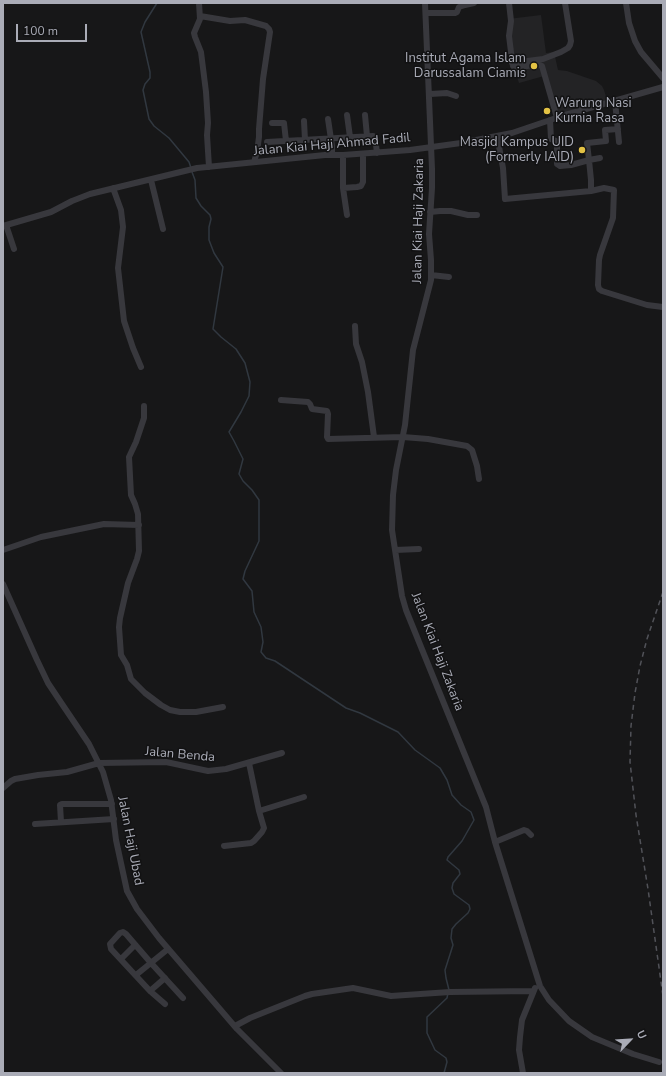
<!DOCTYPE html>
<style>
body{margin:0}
#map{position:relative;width:666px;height:1076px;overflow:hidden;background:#171718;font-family:"Nunito Sans",sans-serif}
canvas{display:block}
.frame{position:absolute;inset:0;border:4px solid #aaacb7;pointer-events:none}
.north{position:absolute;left:610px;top:1020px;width:40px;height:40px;-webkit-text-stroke:3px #121213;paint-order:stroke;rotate:65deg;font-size:11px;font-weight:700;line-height:16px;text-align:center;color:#aaacb7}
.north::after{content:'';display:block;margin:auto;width:14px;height:18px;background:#aaacb7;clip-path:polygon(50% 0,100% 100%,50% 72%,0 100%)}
.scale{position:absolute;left:16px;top:24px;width:71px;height:18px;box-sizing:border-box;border:2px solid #aaacb7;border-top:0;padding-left:5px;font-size:12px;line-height:14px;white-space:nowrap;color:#aaacb7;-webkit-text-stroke:3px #121213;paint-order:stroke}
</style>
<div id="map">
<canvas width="666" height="1076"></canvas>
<div class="frame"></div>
<div class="north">U</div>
<div class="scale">100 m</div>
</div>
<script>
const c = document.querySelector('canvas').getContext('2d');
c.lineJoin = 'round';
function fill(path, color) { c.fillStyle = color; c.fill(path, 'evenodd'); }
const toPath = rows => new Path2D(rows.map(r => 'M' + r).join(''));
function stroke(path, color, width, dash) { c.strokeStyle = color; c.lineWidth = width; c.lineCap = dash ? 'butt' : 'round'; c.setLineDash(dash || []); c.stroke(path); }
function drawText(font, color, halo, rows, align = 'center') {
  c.font = font + ' "Nunito Sans",sans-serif'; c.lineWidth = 3; c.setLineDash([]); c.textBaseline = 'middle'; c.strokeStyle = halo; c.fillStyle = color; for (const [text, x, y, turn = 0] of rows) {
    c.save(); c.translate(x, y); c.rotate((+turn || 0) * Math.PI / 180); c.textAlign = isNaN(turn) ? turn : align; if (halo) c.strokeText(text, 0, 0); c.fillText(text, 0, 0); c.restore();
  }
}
const built = toPath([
 [541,15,546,53,554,52,558,70,567,71,596,81,602,86,604,90,607,100,554,116,544,76,519,83,516,74,513,74,510,63,508,19]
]);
const stream = toPath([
 [157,3,145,22,141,32,150,72,150,78,145,84,143,90,149,119,154,126,169,138,189,162,191,168],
 [192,172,195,180,196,198,201,206,210,215,211,219,209,227,209,240,214,253,223,267,213,329,221,337,236,349,245,363,250,382,249,396,241,412,229,432,234,441,243,459,239,474,243,481,252,490,259,500,259,541,245,571,243,579,252,591,254,612,261,627,263,642,261,652,266,658,275,661,346,708,360,713,398,732,415,750,440,768,447,780,452,795,461,805,471,812,474,820,462,841,448,857,447,860,459,870,460,874,453,883,452,888,454,894,469,905,470,909,468,913,456,924,452,929,451,938,453,945,445,970,446,978,449,990],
 [444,1073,447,1062,446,1058,435,1050,427,1033,427,1017,447,998,448,993]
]);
const minor = toPath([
 [199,3,200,19,194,33,195,37,201,52,206,92,208,123,207,135,209,167],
 [425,3,432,169,432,188,429,234,431,260,431,280,413,350,405,425,396,470,393,495,392,530,402,596,406,610,486,807,495,842,540,986,549,1000,569,1021,592,1037,633,1054,659,1062],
 [509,3,511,21,509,36,512,60,513,66,517,68,537,64,542,66,557,118],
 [626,3,629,23,635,41,641,52,663,78],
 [426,13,455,13,457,12,459,7,465,5,474,3],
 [200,16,230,21,245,20,266,26,269,29,270,32,263,79,259,129,259,137,257,152,254,162],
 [512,63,543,59,561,52,568,48,570,45,571,41,565,3],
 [430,94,447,93,456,96],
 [615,101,619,142],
 [347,115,350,137],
 [365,115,367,136],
 [328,119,332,146,332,155],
 [550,120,551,139,556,141,557,142,557,164,560,166,571,165,589,160,591,180,591,191],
 [304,121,305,140],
 [272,123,284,123,286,141],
 [497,136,503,168,505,199,591,191,604,188,614,190,613,218,600,255,599,260,598,285,599,289,602,291,647,305,663,307],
 [267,142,373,136,375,137,377,153],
 [343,155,343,188,357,187,361,186,363,182,363,154],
 [600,158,589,160,587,143,606,141,605,130,618,129],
 [151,180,163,229],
 [113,188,121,210,123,227,118,268,124,321,133,348,141,367],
 [343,188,347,215],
 [430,212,440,211,451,211,468,215,477,215],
 [6,225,14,249],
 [3,226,51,212,72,201,90,194,197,168,325,155,343,155,410,150,461,143,512,133,565,115,663,87],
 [431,275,449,277],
 [355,326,356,344,362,362,368,392,374,437],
 [281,400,308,402,310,404,312,409,327,411,328,414,327,437,328,439,403,437,428,439,467,446,472,450,477,466,479,479],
 [144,406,144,418,136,442,129,457,131,495,135,504,138,514,139,551,137,559,128,583,120,618,119,627,121,655,127,665,131,679,145,693,161,705,170,710,180,712,196,712,223,707],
 [3,550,41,537,104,524,139,525],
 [395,550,419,549],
 [3,584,37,660,48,683,62,704,89,744,103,772,111,800,116,840,127,891,137,909,159,938,237,1029,281,1073],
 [249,763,259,811,304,797],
 [3,788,11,781,15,779,38,775,67,772,99,763,166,762,208,771,226,769,282,753],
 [61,822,60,805,62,804,112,804],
 [35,824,114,819],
 [495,842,524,830,527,831,531,835],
 [224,846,251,843,254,841,262,832,264,828,259,811],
 [121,959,135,945],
 [136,975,168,949],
 [150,991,165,978],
 [165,1004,150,991,111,949,110,944,120,933,123,932,126,934,151,963,183,998],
 [235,1026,250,1018,305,996,312,994,353,988,391,996,450,992,533,991],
 [523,1073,519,1050,520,1037,522,1020,535,988]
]);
const rail = toPath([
 [663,592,647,639,640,666,635,693,631,726,630,762,636,815,648,889,663,996]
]);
const markers = [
 [534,66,4,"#e3c244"],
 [547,111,4,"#e3c244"],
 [582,150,4,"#e3c244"]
];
const poiNames = [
 ["Institut Agama Islam",526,59],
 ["Darussalam Ciamis",526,74],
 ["Warung Nasi",555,104,"left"],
 ["Kurnia Rasa",555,119,"left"],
 ["Masjid Kampus UID",574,143],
 ["(Formerly IAID)",574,158]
];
const streetNames = [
 ["Jalan Kiai Haji Ahmad Fadil",332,145,-5],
 ["Jalan Kiai Haji Zakaria",419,221,-89],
 ["Jalan Kiai Haji Zakaria",437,652,69],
 ["Jalan Benda",180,755,5],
 ["Jalan Haji Ubad",130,841,79]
];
fill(built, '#232325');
stroke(stream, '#313840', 1.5);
stroke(minor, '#38383d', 6);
stroke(rail, '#515258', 1.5, [5, 4]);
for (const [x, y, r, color] of markers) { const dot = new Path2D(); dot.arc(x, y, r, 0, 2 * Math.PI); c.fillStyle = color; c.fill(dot); stroke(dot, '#121213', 1.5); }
drawText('13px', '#aaacb7', '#121213', poiNames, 'right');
drawText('13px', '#aaacb7', '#121213', streetNames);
</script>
